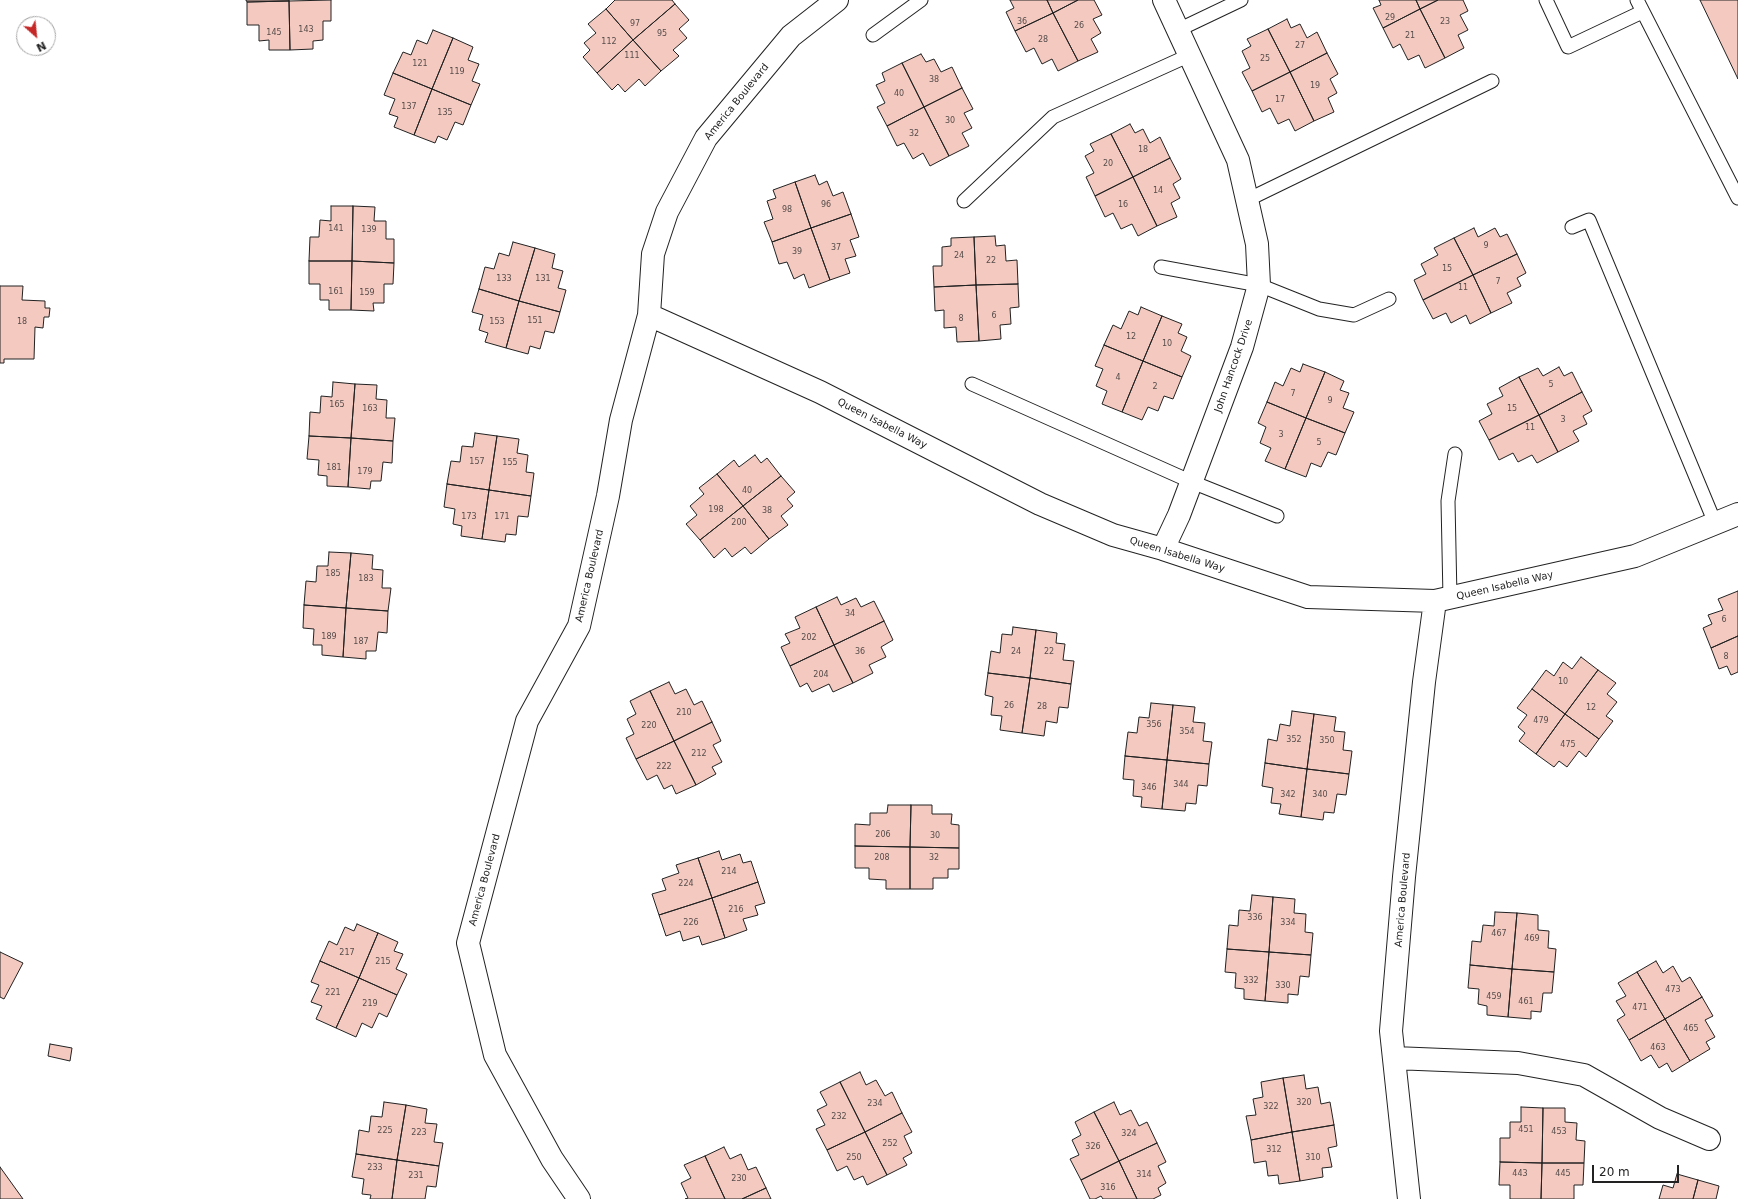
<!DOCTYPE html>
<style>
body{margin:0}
#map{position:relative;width:1738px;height:1199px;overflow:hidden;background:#fff;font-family:"DejaVu Sans",sans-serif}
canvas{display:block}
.north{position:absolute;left:16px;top:16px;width:40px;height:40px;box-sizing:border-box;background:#fff;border:1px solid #a7a7a7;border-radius:50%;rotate:153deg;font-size:11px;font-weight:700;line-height:16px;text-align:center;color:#222}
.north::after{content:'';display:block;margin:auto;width:14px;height:18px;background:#c62828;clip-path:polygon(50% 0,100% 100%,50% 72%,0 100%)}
.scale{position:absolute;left:1592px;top:1165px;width:87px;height:18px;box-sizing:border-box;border:2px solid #222;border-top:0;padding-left:5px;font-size:12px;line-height:14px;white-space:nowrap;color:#222;-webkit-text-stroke:3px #fff;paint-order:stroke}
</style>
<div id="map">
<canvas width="1738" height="1199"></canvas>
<div class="north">N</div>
<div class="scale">20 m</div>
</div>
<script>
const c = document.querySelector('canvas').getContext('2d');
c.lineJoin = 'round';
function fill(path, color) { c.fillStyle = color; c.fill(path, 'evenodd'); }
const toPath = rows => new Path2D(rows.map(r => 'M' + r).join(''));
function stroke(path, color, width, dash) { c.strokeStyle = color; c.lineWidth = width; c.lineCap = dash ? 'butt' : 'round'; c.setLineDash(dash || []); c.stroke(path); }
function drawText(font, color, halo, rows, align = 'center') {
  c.font = font + ' "DejaVu Sans",sans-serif'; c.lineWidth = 3; c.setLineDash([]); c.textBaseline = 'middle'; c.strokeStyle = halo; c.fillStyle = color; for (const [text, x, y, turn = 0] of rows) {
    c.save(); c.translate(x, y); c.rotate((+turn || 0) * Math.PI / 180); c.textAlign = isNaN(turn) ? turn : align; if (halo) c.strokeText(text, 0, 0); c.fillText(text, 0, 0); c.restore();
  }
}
const building = toPath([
 [246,0,289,0,289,1,247,2,246,0],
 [331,0,331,21,323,21,323,40,313,41,313,49,290,50,289,1,331,0],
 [615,0,672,0,675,4,633,40,606,9,615,0],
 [1010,0,1047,0,1053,13,1015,31,1006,12,1014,8,1010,0],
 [1047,0,1078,0,1053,13,1047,0],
 [1078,0,1094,0,1102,15,1093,19,1101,33,1091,39,1098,52,1078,61,1053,13,1078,0],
 [1379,0,1416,0,1420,9,1383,28,1373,8,1381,5,1379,0],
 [1416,0,1438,0,1420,9,1416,0],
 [1438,0,1463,0,1468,11,1460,15,1468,30,1458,35,1464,48,1445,58,1420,9,1438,0],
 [1700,0,1738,0,1738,79,1700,0],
 [289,1,290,50,269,50,269,40,259,41,259,25,247,25,247,2,289,1],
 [675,4,689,20,679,29,687,38,673,50,679,56,661,71,633,40,675,4],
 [606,9,633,40,597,73,583,57,590,50,584,43,596,33,588,24,606,9],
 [1420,9,1445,58,1425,68,1419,55,1408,60,1400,44,1393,48,1383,28,1420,9],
 [1053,13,1078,61,1058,71,1052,59,1042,64,1034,48,1026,52,1015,31,1053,13],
 [1287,19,1291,28,1300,24,1307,38,1317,32,1327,53,1290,72,1268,29,1287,19],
 [1268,29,1290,72,1252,91,1242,72,1250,68,1242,51,1251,46,1247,39,1268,29],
 [433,30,453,38,432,89,393,73,403,52,411,55,417,40,427,44,433,30],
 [453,38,473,47,468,60,479,64,472,81,480,84,471,105,432,89,453,38],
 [633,40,661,71,645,86,639,79,625,92,618,84,612,90,597,73,633,40],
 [1327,53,1338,74,1330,79,1337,93,1328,98,1334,112,1314,121,1290,72,1327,53],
 [921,54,926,62,934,59,941,72,952,67,962,88,924,107,902,63,921,54],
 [902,63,924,107,887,126,877,107,885,103,876,85,885,81,882,73,902,63],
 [1290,72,1314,121,1295,131,1289,119,1278,124,1270,108,1262,112,1252,91,1290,72],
 [393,73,432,89,414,135,394,127,398,117,389,114,395,99,384,95,393,73],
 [962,88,973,109,964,113,972,128,962,133,969,146,949,156,924,107,962,88],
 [432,89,471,105,463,125,455,122,447,140,438,136,435,143,414,135,432,89],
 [924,107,949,156,930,166,923,153,913,159,904,143,897,146,887,126,924,107],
 [1130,124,1135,133,1143,129,1150,143,1160,137,1170,158,1133,177,1111,134,1130,124],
 [1111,134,1133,177,1095,196,1086,177,1094,173,1085,156,1094,151,1090,144,1111,134],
 [1170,158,1181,179,1173,184,1180,198,1171,203,1177,217,1157,226,1133,177,1170,158],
 [815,175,819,185,827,181,833,196,843,192,851,214,811,228,795,182,815,175],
 [1133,177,1157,226,1138,236,1132,224,1121,229,1113,213,1105,217,1095,196,1133,177],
 [795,182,811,228,772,242,764,222,773,219,767,201,776,198,773,190,795,182],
 [331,206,353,206,352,261,309,261,310,237,319,237,320,220,331,221,331,206],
 [353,206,375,207,374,221,386,221,386,239,394,239,394,263,352,261,353,206],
 [851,214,859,237,850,240,856,256,845,259,850,273,830,280,811,228,851,214],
 [811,228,830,280,809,288,804,274,794,279,787,262,779,264,772,242,811,228],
 [1474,228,1478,237,1495,228,1500,237,1507,234,1517,254,1473,275,1454,238,1474,228],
 [995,236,996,246,1005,245,1006,261,1017,260,1018,284,976,285,974,237,995,236],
 [974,237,976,285,934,287,933,266,942,266,942,247,951,246,951,238,974,237],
 [1454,238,1473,275,1423,300,1414,280,1426,274,1421,264,1438,255,1434,248,1454,238],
 [513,242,535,248,519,301,479,289,485,267,494,269,499,253,509,256,513,242],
 [535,248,555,254,552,268,563,271,558,288,566,290,560,312,519,301,535,248],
 [1517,254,1526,273,1517,278,1521,286,1507,293,1512,303,1491,313,1473,275,1517,254],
 [309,261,352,261,351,310,329,310,329,300,320,300,320,284,309,284,309,261],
 [352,261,394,263,393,284,384,284,384,303,373,303,374,311,351,310,352,261],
 [1473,275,1491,313,1470,324,1466,315,1451,323,1446,313,1433,319,1423,300,1473,275],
 [1018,284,1019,307,1010,308,1011,324,1000,325,1001,339,979,341,976,285,1018,284],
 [976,285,979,341,957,342,956,327,944,328,944,310,935,311,934,287,976,285],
 [0,286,23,286,22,300,45,301,45,308,50,308,49,317,44,317,43,328,35,327,34,359,4,359,4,363,0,363,0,286],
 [479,289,519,301,506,348,485,342,488,333,479,330,483,315,472,312,479,289],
 [519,301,560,312,554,333,545,331,540,349,530,346,528,354,506,348,519,301],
 [1141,307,1162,316,1143,361,1104,345,1113,325,1121,329,1129,311,1138,315,1141,307],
 [1162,316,1182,324,1178,333,1187,337,1181,351,1191,356,1182,377,1143,361,1162,316],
 [1104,345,1143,361,1122,412,1102,404,1107,391,1096,386,1103,369,1095,366,1104,345],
 [1143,361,1182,377,1173,399,1164,396,1158,411,1148,407,1142,420,1122,412,1143,361],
 [1303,364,1325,372,1306,418,1267,402,1275,382,1283,386,1291,368,1300,372,1303,364],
 [1559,367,1564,376,1572,372,1582,392,1539,415,1519,377,1538,368,1543,376,1559,367],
 [1325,372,1344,381,1340,390,1349,393,1343,408,1354,412,1345,433,1306,418,1325,372],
 [1519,377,1539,415,1489,440,1479,421,1492,414,1487,404,1503,396,1499,388,1519,377],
 [333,382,355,384,351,438,309,436,310,412,320,413,321,396,332,397,333,382],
 [355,384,377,385,376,399,387,400,386,418,395,418,393,441,351,438,355,384],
 [1582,392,1592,411,1583,416,1587,424,1573,431,1579,441,1558,452,1539,415,1582,392],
 [1267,402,1306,418,1285,469,1265,461,1271,448,1260,443,1266,427,1258,423,1267,402],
 [1539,415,1558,452,1537,463,1532,455,1518,462,1513,453,1499,460,1489,440,1539,415],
 [1306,418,1345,433,1336,455,1328,452,1321,467,1311,463,1306,477,1285,469,1306,418],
 [475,433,497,436,489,490,447,484,451,461,460,462,462,446,473,447,475,433],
 [309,436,351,438,348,487,327,486,327,476,318,475,319,460,307,459,309,436],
 [497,436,519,439,517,453,528,455,526,472,534,473,531,496,489,490,497,436],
 [351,438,393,441,392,463,383,462,381,481,371,481,370,489,348,487,351,438],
 [755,455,761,463,767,458,781,476,743,506,717,474,734,460,739,467,755,455],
 [717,474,743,506,700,540,686,524,697,515,690,506,704,494,699,488,717,474],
 [781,476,795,492,787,499,793,506,781,516,788,525,769,539,743,506,781,476],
 [447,484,489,490,482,539,461,536,462,526,453,524,455,509,444,507,447,484],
 [489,490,531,496,528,517,518,516,516,535,506,534,505,542,482,539,489,490],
 [743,506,769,539,751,554,745,547,732,557,725,548,714,558,700,540,743,506],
 [329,552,351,553,346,608,304,605,306,581,316,582,317,566,328,566,329,552],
 [351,553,373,555,372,569,383,570,382,588,391,588,388,611,346,608,351,553],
 [1738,591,1738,636,1711,648,1703,628,1712,624,1708,615,1723,610,1718,599,1738,591],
 [837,597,841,605,856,598,861,607,874,601,884,621,834,645,816,607,837,597],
 [304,605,346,608,343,657,322,655,322,645,313,645,314,629,303,628,304,605],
 [816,607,834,645,790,666,781,647,790,643,785,634,800,628,795,617,816,607],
 [346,608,388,611,387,633,378,632,376,651,366,651,366,659,343,657,346,608],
 [884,621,893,640,881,647,886,657,869,665,873,673,853,683,834,645,884,621],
 [1013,627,1036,630,1030,678,988,673,991,651,1000,653,1002,634,1012,635,1013,627],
 [1036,630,1057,633,1056,643,1065,644,1063,660,1074,661,1071,684,1030,678,1036,630],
 [1738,636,1738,672,1731,675,1727,666,1719,669,1711,648,1738,636],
 [834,645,853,683,833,692,829,684,812,692,807,683,800,687,790,666,834,645],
 [1581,657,1598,670,1565,714,1532,689,1546,670,1554,676,1563,662,1572,669,1581,657],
 [1598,670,1616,683,1607,694,1617,702,1606,716,1613,721,1599,739,1565,714,1598,670],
 [988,673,1030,678,1022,733,1000,730,1002,716,991,715,993,697,985,695,988,673],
 [1030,678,1071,684,1068,708,1059,707,1057,723,1046,721,1044,736,1022,733,1030,678],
 [669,682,675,694,686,689,694,705,702,701,712,722,674,741,650,691,669,682],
 [1532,689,1565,714,1536,754,1519,741,1525,733,1518,727,1527,715,1517,708,1532,689],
 [650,691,674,741,636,759,626,738,634,734,627,719,636,714,630,701,650,691],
 [1151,703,1173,705,1167,760,1125,756,1128,732,1137,733,1139,717,1149,718,1151,703],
 [1173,705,1195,707,1193,722,1205,723,1203,741,1212,742,1209,764,1167,760,1173,705],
 [1292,711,1314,714,1307,769,1265,763,1268,739,1277,741,1280,724,1290,726,1292,711],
 [1314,714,1336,717,1334,731,1345,732,1343,750,1352,751,1349,774,1307,769,1314,714],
 [1565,714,1599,739,1586,757,1579,751,1567,767,1559,761,1554,767,1536,754,1565,714],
 [712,722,721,741,713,745,722,762,712,767,716,774,696,785,674,741,712,722],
 [674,741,696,785,676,794,672,785,664,789,657,775,647,780,636,759,674,741],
 [1125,756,1167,760,1162,809,1141,807,1142,797,1133,796,1134,780,1123,779,1125,756],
 [1167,760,1209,764,1207,786,1198,785,1196,804,1186,803,1185,811,1162,809,1167,760],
 [1265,763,1307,769,1301,817,1279,814,1281,804,1271,803,1273,788,1262,786,1265,763],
 [1307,769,1349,774,1346,795,1337,794,1334,813,1324,812,1323,820,1301,817,1307,769],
 [888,805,911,805,910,847,855,846,855,824,870,825,870,813,887,813,888,805],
 [911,805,932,805,932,814,952,814,951,824,959,825,959,848,910,847,911,805],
 [855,846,910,847,910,889,886,889,886,880,869,879,869,868,855,868,855,846],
 [910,847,959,848,959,869,948,869,948,878,933,878,933,889,910,889,910,847],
 [719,851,722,860,740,854,743,863,751,861,758,882,712,898,698,858,719,851],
 [698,858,712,898,659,915,652,894,666,890,662,879,679,873,676,865,698,858],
 [758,882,765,903,755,906,758,915,743,919,747,930,725,938,712,898,758,882],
 [1252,895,1273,897,1269,952,1227,949,1229,925,1238,926,1239,910,1250,911,1252,895],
 [1273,897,1295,899,1294,913,1306,914,1305,932,1313,933,1311,955,1269,952,1273,897],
 [712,898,725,938,702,945,699,936,683,941,680,931,666,936,659,915,712,898],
 [1495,912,1517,913,1512,969,1470,965,1472,941,1481,942,1483,925,1494,926,1495,912],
 [1517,913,1538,915,1538,930,1549,931,1548,948,1556,949,1554,972,1512,969,1517,913],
 [357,924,378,933,359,978,320,961,329,941,337,945,345,927,354,931,357,924],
 [378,933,398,942,394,951,403,954,396,969,407,974,397,995,359,978,378,933],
 [1227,949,1269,952,1265,1001,1244,999,1244,989,1235,988,1236,973,1225,972,1227,949],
 [0,952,23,963,4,999,0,997,0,952],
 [1269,952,1311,955,1309,977,1300,976,1298,995,1288,994,1288,1003,1265,1001,1269,952],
 [320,961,359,978,336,1028,316,1019,322,1006,311,1002,319,985,311,982,320,961],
 [1656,961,1663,973,1673,966,1682,982,1690,977,1702,997,1665,1019,1637,972,1656,961],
 [1470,965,1512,969,1508,1017,1487,1015,1487,1006,1478,1004,1479,989,1468,988,1470,965],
 [1512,969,1554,972,1552,993,1543,993,1541,1012,1531,1011,1531,1019,1508,1017,1512,969],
 [1637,972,1665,1019,1629,1040,1617,1020,1625,1015,1616,1001,1626,996,1618,983,1637,972],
 [359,978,397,995,387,1017,379,1013,372,1028,362,1023,356,1037,336,1028,359,978],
 [1702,997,1713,1016,1705,1020,1715,1037,1706,1042,1710,1049,1690,1061,1665,1019,1702,997],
 [1665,1019,1690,1061,1672,1072,1667,1063,1659,1068,1651,1055,1641,1061,1629,1040,1665,1019],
 [50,1044,72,1048,70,1061,48,1056,50,1044],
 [860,1072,866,1085,876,1080,885,1096,892,1092,902,1113,865,1132,840,1082,860,1072],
 [1304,1075,1306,1089,1318,1087,1321,1104,1330,1102,1334,1125,1292,1132,1283,1078,1304,1075],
 [1283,1078,1292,1132,1251,1140,1246,1116,1256,1115,1253,1099,1263,1097,1261,1082,1283,1078],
 [840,1082,865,1132,827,1150,816,1129,825,1125,817,1110,827,1105,820,1092,840,1082],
 [384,1102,406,1105,397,1160,356,1154,359,1130,369,1132,371,1116,382,1117,384,1102],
 [1114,1102,1120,1115,1131,1110,1139,1126,1147,1122,1157,1143,1119,1161,1094,1112,1114,1102],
 [406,1105,427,1109,425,1123,437,1124,434,1142,443,1143,439,1166,397,1160,406,1105],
 [1521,1107,1543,1108,1542,1163,1500,1162,1500,1138,1510,1138,1510,1122,1521,1122,1521,1107],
 [1543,1108,1565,1108,1565,1122,1577,1123,1576,1140,1585,1141,1584,1163,1542,1163,1543,1108],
 [1094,1112,1119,1161,1081,1180,1070,1159,1079,1155,1072,1140,1081,1135,1075,1122,1094,1112],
 [902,1113,912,1132,904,1136,912,1153,903,1158,907,1165,887,1175,865,1132,902,1113],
 [1334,1125,1337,1146,1328,1148,1332,1167,1322,1168,1323,1177,1300,1181,1292,1132,1334,1125],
 [865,1132,887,1175,867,1185,863,1176,854,1180,847,1166,837,1171,827,1150,865,1132],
 [1292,1132,1300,1181,1279,1184,1278,1175,1268,1176,1266,1161,1254,1163,1251,1140,1292,1132],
 [1157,1143,1166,1162,1158,1166,1166,1183,1158,1188,1161,1195,1153,1199,1137,1199,1119,1161,1157,1143],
 [724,1147,730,1159,741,1154,748,1170,756,1167,766,1188,742,1199,725,1199,705,1156,724,1147],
 [356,1154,397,1160,392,1199,370,1199,371,1195,362,1194,364,1179,352,1177,356,1154],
 [705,1156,725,1199,685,1199,688,1198,681,1183,691,1178,684,1165,705,1156],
 [397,1160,439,1166,436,1187,427,1186,425,1199,392,1199,397,1160],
 [1119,1161,1137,1199,1103,1199,1101,1196,1095,1199,1090,1199,1081,1180,1119,1161],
 [1500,1162,1542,1163,1541,1199,1510,1199,1510,1185,1499,1185,1500,1162],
 [1542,1163,1584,1163,1583,1185,1574,1185,1574,1199,1541,1199,1542,1163],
 [0,1167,23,1199,0,1199,0,1167],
 [1677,1174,1698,1180,1693,1199,1659,1199,1663,1185,1673,1188,1677,1174],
 [1698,1180,1719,1186,1716,1199,1693,1199,1698,1180],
 [766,1188,771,1199,742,1199,766,1188]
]);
const lane = toPath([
 [1546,0,1568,47,1642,12],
 [1637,0,1738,198],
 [1178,30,1241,0],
 [873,35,921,0],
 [1247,200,1492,81],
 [964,201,1053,117,1190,55],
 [1572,227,1589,220,1715,523],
 [1161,267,1259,285,1319,309,1354,315,1389,299],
 [972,384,1192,482,1277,516],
 [1450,598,1448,501,1455,454]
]);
const street = toPath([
 [649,315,820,392,1040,504,1113,535,1163,549,1308,597,1435,601,1635,556,1738,514],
 [1163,549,1179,515,1242,347,1259,285,1257,244,1238,160,1164,0],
 [1394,1058,1518,1063,1584,1075,1660,1118,1709,1139],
 [579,1199,552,1159,495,1055,468,943,527,721,579,626,608,496,621,420,649,315,653,254,667,212,706,138,791,36,837,0],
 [1409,1199,1391,1031,1404,877,1424,682,1435,601]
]);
const numberNames = [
 ["29",1390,18],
 ["36",1022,22],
 ["23",1445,22],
 ["97",635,24],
 ["26",1079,26],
 ["143",306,30],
 ["145",274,33],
 ["95",662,34],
 ["21",1410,36],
 ["28",1043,40],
 ["112",609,42],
 ["27",1300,46],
 ["111",632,56],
 ["25",1265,59],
 ["121",420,64],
 ["119",457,72],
 ["38",934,80],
 ["19",1315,86],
 ["40",899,94],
 ["17",1280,100],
 ["137",409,107],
 ["135",445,113],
 ["30",950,121],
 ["32",914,134],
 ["18",1143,150],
 ["20",1108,164],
 ["14",1158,191],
 ["96",826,205],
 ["16",1123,205],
 ["98",787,210],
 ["141",336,229],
 ["139",369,230],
 ["9",1486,246],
 ["37",836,248],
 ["39",797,252],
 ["24",959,256],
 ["22",991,261],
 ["15",1447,269],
 ["133",504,279],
 ["131",543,279],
 ["7",1498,282],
 ["11",1463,288],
 ["161",336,292],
 ["159",367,293],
 ["6",994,316],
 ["8",961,319],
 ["151",535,321],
 ["18",22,322],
 ["153",497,322],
 ["12",1131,337],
 ["10",1167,344],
 ["4",1118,378],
 ["5",1551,385],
 ["2",1155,387],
 ["7",1293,394],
 ["9",1330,401],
 ["165",337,405],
 ["163",370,409],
 ["15",1512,409],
 ["3",1563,420],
 ["11",1530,428],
 ["3",1281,435],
 ["5",1319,443],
 ["157",477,462],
 ["155",510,463],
 ["181",334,468],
 ["179",365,472],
 ["40",747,491],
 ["198",716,510],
 ["38",767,511],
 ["173",469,517],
 ["171",502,517],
 ["200",739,523],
 ["185",333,574],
 ["183",366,579],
 ["34",850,614],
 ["6",1724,620],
 ["189",329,637],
 ["202",809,638],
 ["187",361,642],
 ["36",860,652],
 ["24",1016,652],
 ["22",1049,652],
 ["8",1726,657],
 ["204",821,675],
 ["10",1563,682],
 ["26",1009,706],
 ["28",1042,707],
 ["12",1591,708],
 ["210",684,713],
 ["479",1541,721],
 ["356",1154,725],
 ["220",649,726],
 ["354",1187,732],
 ["352",1294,740],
 ["350",1327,741],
 ["475",1568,745],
 ["212",699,754],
 ["222",664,767],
 ["344",1181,785],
 ["346",1149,788],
 ["342",1288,795],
 ["340",1320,795],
 ["206",883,835],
 ["30",935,836],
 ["208",882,858],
 ["32",934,858],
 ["214",729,872],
 ["224",686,884],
 ["216",736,910],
 ["336",1255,918],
 ["226",691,923],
 ["334",1288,923],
 ["467",1499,934],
 ["469",1532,939],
 ["217",347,953],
 ["215",383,962],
 ["332",1251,981],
 ["330",1283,986],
 ["473",1673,990],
 ["221",333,993],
 ["459",1494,997],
 ["461",1526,1002],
 ["219",370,1004],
 ["471",1640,1008],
 ["465",1691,1029],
 ["463",1658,1048],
 ["320",1304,1103],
 ["234",875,1104],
 ["322",1271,1107],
 ["232",839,1117],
 ["451",1526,1130],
 ["225",385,1131],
 ["453",1559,1132],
 ["223",419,1133],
 ["324",1129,1134],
 ["252",890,1144],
 ["326",1093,1147],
 ["312",1274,1150],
 ["250",854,1158],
 ["310",1313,1158],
 ["233",375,1168],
 ["443",1520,1174],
 ["445",1563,1174],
 ["314",1144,1175],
 ["231",416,1176],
 ["230",739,1179],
 ["316",1108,1188]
];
const streetNames = [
 ["America Boulevard",737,102,-51],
 ["John Hancock Drive",1234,366,-71],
 ["Queen Isabella Way",882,424,27],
 ["Queen Isabella Way",1177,555,17],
 ["America Boulevard",590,576,-77],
 ["Queen Isabella Way",1505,586,-13],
 ["America Boulevard",485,880,-75],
 ["America Boulevard",1403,900,-85]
];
fill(building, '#f3c9c0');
stroke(building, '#222', 1);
stroke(lane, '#222', 15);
stroke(street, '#222', 24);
stroke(lane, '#fff', 13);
stroke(street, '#fff', 22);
drawText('8px', '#564c4a', null, numberNames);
drawText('10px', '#222', '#fff', streetNames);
</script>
